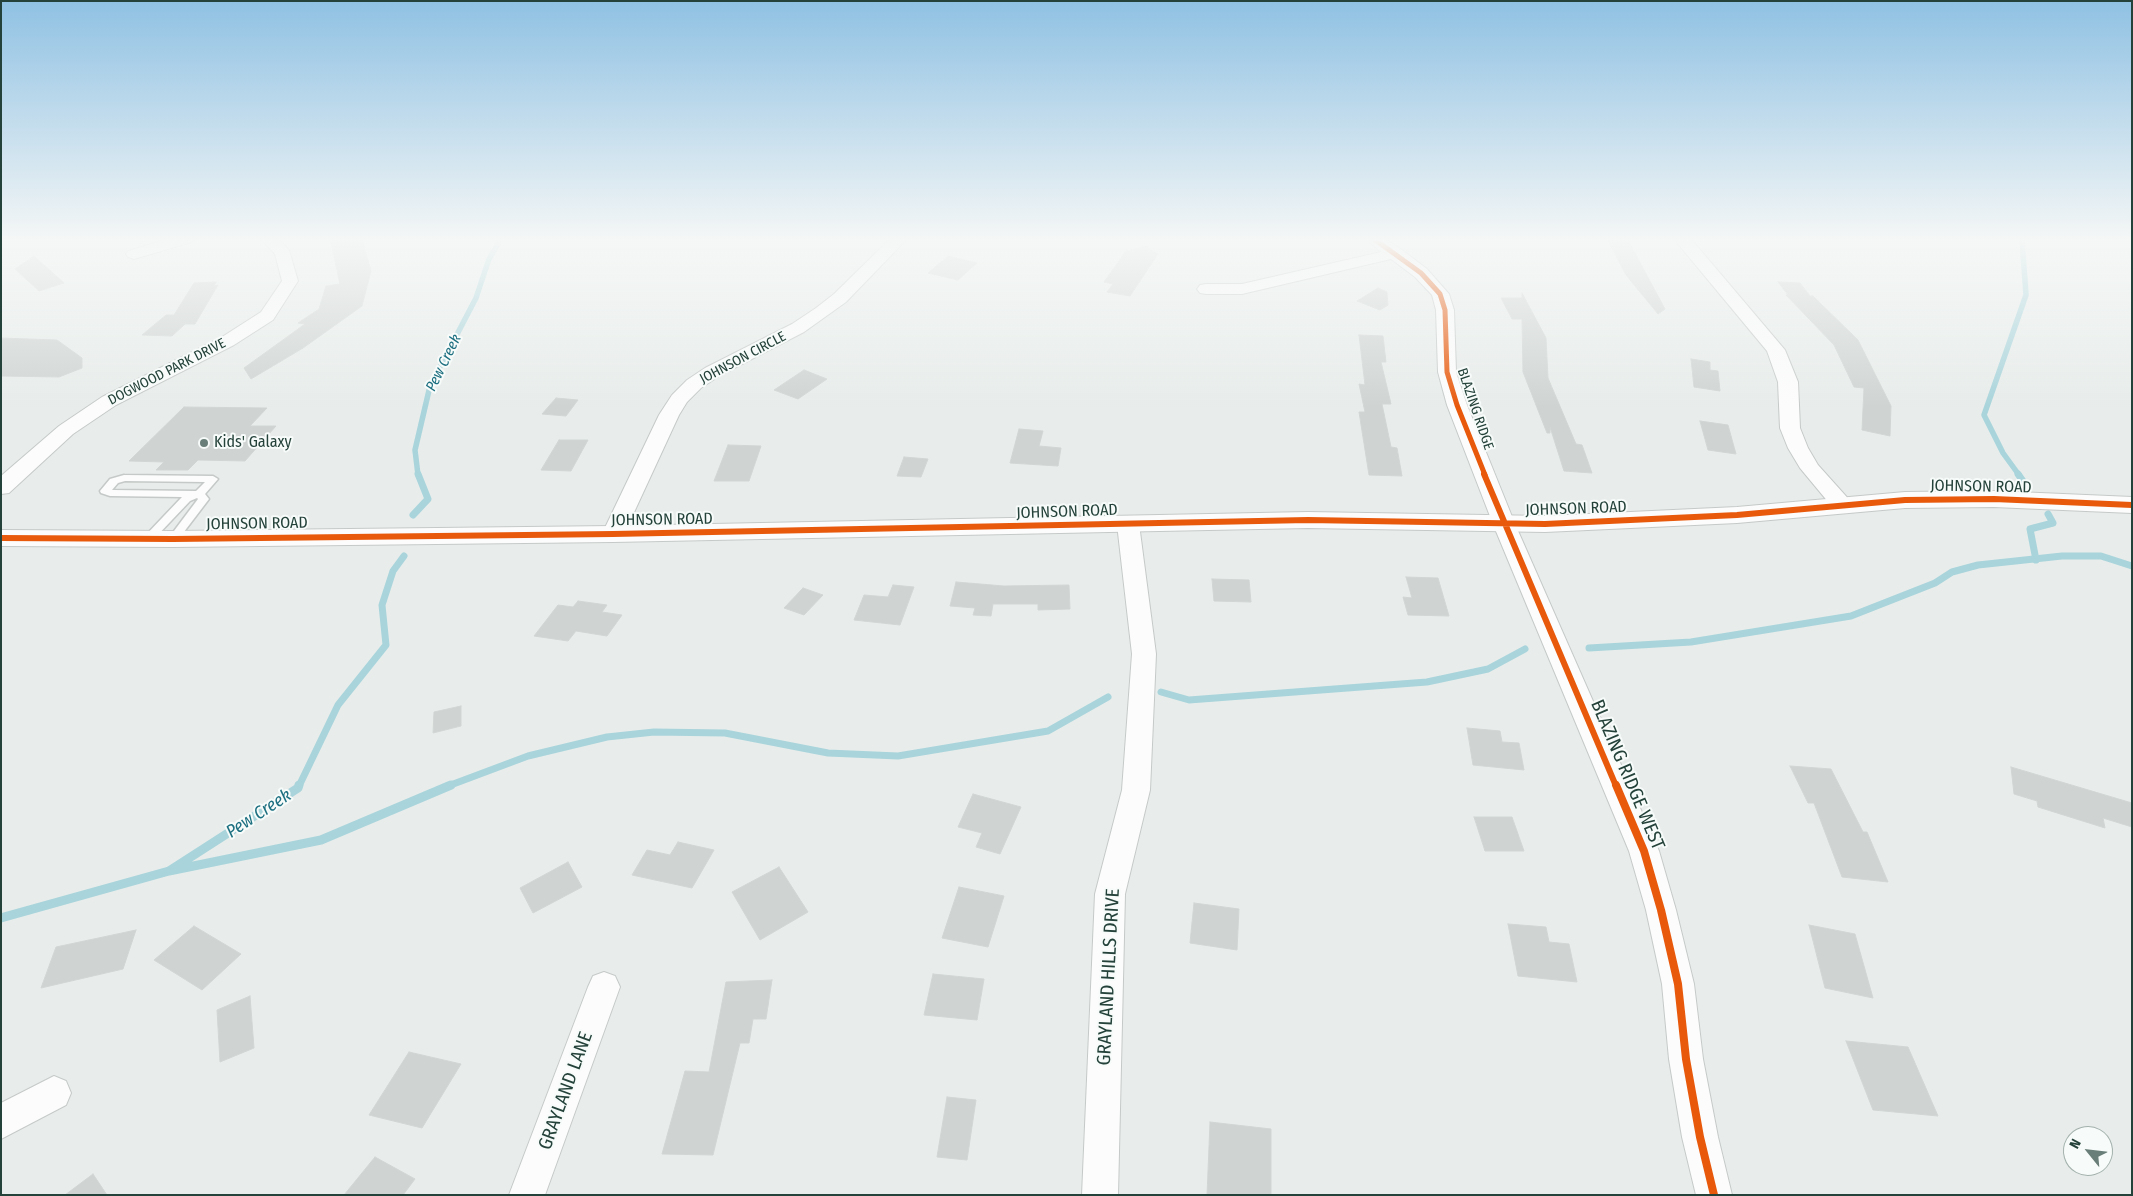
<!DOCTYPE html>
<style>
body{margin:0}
#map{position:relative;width:2133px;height:1196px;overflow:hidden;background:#e8edeb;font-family:"Fira Sans Condensed",sans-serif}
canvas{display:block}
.frame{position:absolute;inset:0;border:2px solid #24423a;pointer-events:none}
.north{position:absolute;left:2063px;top:1126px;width:50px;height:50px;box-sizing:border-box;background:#f7fbf9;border:1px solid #a3b1ad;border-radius:50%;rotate:299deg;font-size:14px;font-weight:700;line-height:20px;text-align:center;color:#24423a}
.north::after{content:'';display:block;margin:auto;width:18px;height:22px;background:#697e78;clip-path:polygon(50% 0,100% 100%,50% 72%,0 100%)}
</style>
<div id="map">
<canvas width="2133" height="1196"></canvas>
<div class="frame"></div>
<div class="north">N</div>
</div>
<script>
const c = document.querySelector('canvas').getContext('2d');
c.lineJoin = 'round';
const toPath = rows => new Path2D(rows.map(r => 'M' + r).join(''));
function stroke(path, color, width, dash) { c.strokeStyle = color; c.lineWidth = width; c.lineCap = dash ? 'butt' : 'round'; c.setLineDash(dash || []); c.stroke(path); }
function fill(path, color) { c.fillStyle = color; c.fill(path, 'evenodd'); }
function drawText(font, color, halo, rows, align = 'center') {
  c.font = font + ' "Fira Sans Condensed",sans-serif'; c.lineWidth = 4; c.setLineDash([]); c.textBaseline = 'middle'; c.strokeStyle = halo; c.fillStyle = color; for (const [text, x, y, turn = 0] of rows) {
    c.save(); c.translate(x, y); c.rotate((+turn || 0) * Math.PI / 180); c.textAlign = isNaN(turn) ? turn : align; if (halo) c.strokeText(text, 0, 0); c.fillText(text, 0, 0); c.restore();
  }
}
const streamFar2 = toPath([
 [418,475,415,450,430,386,476,298,489,259,498,244,498,239],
 [2019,475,2003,453,1984,415,2026,295,2022,239]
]);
const streamFar1 = toPath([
 [2018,474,2027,487],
 [413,515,428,499,418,474],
 [2036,560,2030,529,2053,523,2048,514],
 [1589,648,1691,642,1851,616,1935,583,1952,572,1978,565,2062,556,2101,556,2132,566],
 [1161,692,1189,700,1427,682,1488,669,1525,649],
 [299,786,338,705,386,645,382,605,393,571,404,556],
 [448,786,528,756,607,737,654,732,725,733,828,753,898,756,1048,731,1108,697]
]);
const stream = toPath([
 [169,871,321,840,451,785],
 [1,918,169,871,298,788,299,785]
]);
const building = toPath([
 [330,239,362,239,371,271,362,306,303,348,251,379,244,368,305,324,298,323,319,309,326,286,340,284,330,239],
 [1607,239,1628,240,1665,309,1658,314,1626,275,1607,239],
 [1146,246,1158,254,1130,296,1107,292,1113,284,1104,282,1126,251,1146,246],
 [34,256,64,283,39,291,15,269,34,256],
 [948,256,977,263,958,280,928,273,948,256],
 [216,282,214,286,218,285,195,324,185,324,172,336,142,335,166,315,174,315,194,283,216,282],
 [1778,282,1800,283,1810,296,1813,296,1858,340,1891,406,1890,436,1862,430,1864,388,1854,387,1834,345,1786,295,1788,295,1778,282],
 [1378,288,1387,292,1388,305,1380,310,1357,301,1378,288],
 [1522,293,1546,338,1548,378,1576,444,1582,445,1592,473,1564,471,1550,427,1550,433,1547,433,1523,372,1522,319,1512,319,1501,298,1522,298,1522,293],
 [1359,335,1383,336,1386,362,1381,362,1391,404,1382,404,1391,447,1397,448,1402,476,1369,475,1359,412,1365,412,1359,384,1365,385,1359,335],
 [1,338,57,340,82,358,82,368,59,377,1,376,1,338],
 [1691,359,1710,362,1710,370,1718,371,1720,391,1694,387,1691,359],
 [804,370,827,379,798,399,774,390,804,370],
 [556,398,578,400,566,416,542,414,556,398],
 [184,407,267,408,250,426,276,426,245,461,198,460,188,470,156,470,164,462,129,461,184,407],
 [1700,421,1728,425,1736,454,1708,450,1700,421],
 [1019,429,1043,431,1039,446,1061,448,1058,466,1010,463,1019,429],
 [559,440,588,440,571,471,541,470,559,440],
 [728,445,761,446,749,481,714,481,728,445],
 [904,457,928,459,921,477,897,476,904,457],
 [1406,577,1438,578,1449,616,1408,615,1403,597,1412,598,1406,577],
 [1212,579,1249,580,1251,602,1214,601,1212,579],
 [956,582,1004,586,1069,585,1070,609,1038,610,1038,604,993,604,991,616,973,615,975,608,950,606,956,582],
 [893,585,914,587,900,625,854,620,864,595,888,597,893,585],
 [803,588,823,595,804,615,784,608,803,588],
 [578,601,607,605,602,612,622,615,607,636,576,631,568,641,534,636,558,605,573,607,578,601],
 [461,706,461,726,433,733,434,712,461,706],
 [1467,728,1500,731,1502,742,1519,743,1524,770,1473,765,1467,728],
 [1790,766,1831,769,1863,832,1867,832,1888,882,1842,877,1814,803,1808,803,1790,766],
 [2011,767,2132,803,2132,827,2103,818,2105,828,2038,807,2037,801,2014,794,2011,767],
 [973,794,1021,807,1000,854,976,847,982,833,958,827,973,794],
 [1474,817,1512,817,1524,851,1485,851,1474,817],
 [678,842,714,850,692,888,632,875,647,850,670,855,678,842],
 [568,862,582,887,533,913,520,888,568,862],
 [779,867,808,912,760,940,732,892,779,867],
 [959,887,1004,896,988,947,942,938,959,887],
 [1194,903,1239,909,1237,950,1190,943,1194,903],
 [1508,924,1546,927,1549,942,1569,944,1577,982,1518,976,1508,924],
 [1809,925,1855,934,1873,998,1825,988,1809,925],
 [194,926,241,954,202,990,154,960,194,926],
 [136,930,123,969,41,988,56,947,136,930],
 [933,974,984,979,977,1020,924,1015,933,974],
 [772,980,766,1019,753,1019,749,1043,740,1043,713,1155,662,1154,685,1071,709,1072,726,982,772,980],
 [250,996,254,1048,220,1062,217,1010,250,996],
 [1846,1041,1908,1047,1938,1116,1873,1110,1846,1041],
 [409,1052,461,1064,422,1128,369,1115,409,1052],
 [947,1097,976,1100,967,1160,937,1157,947,1097],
 [1210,1122,1271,1129,1271,1195,1207,1195,1210,1122],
 [375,1157,415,1179,403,1195,344,1195,375,1157],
 [93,1174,107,1195,65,1195,93,1174]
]);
const service = toPath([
 [124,475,213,476,218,479,205,494,209,499,177,541,169,541,168,539,198,499,197,498,190,501,152,541,148,542,143,539,144,537,182,497,110,496,101,493,100,491,110,479,124,475],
 [125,481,205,482,196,491,112,490,118,483,125,481]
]);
const minor = toPath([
 [168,239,194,239,192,242,134,259,128,257,126,254,128,251,168,239],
 [261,239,278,239,289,250,298,281,273,320,234,345,116,405,73,434,9,493,1,494,1,476,59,426,102,397,222,337,261,312,282,281,275,254,261,239],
 [890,239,907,239,846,302,804,332,719,376,701,388,687,402,679,415,624,534,621,539,613,541,605,539,602,534,659,415,672,395,687,380,705,368,792,324,816,308,834,294,890,239],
 [1366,239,1385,239,1402,250,1427,269,1449,294,1454,310,1456,372,1467,405,1515,524,1659,851,1676,910,1694,984,1703,1059,1718,1137,1732,1195,1696,1195,1682,1137,1669,1059,1662,984,1646,910,1629,851,1493,524,1447,405,1438,372,1436,310,1432,295,1415,277,1391,259,1242,294,1206,294,1200,293,1197,289,1200,285,1206,284,1242,284,1381,252,1366,239],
 [1674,239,1691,239,1785,350,1798,382,1800,428,1808,448,1818,465,1853,504,1850,509,1842,511,1834,509,1800,468,1788,448,1780,428,1778,382,1767,351,1674,239],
 [1128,517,1136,519,1139,524,1156,654,1150,790,1125,894,1118,1195,1082,1195,1095,894,1122,790,1132,654,1117,524,1120,519,1128,517],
 [604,972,615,976,620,987,545,1195,509,1195,588,987,593,976,604,972],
 [54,1076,66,1081,71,1093,66,1105,1,1139,1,1103,54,1076]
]);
const tertiary = toPath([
 [1994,491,2132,497,2132,513,1994,507,1905,508,1737,523,1545,532,1308,528,613,542,173,547,1,546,1,530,173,531,613,526,1308,512,1545,516,1737,507,1905,492,1994,491]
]);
const cyclewayFar2 = toPath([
 [1374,239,1421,273,1440,294,1445,310,1447,372,1457,405,1485,475]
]);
const cyclewayFar1 = toPath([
 [1484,474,1616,786],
 [1,538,173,539,613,534,1308,520,1545,524,1737,515,1905,500,1994,499,2132,505]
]);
const cycleway = toPath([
 [1616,785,1644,851,1661,910,1678,984,1686,1059,1700,1137,1714,1195]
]);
const markers = [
 [204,443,5,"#697e78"]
];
const farStreetnames = [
 ["JOHNSON CIRCLE",743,358,-28],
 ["DOGWOOD PARK DRIVE",167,372,-27],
 ["BLAZING RIDGE",1475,409,71]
];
const farWaternames = [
 ["Pew Creek",444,363,-64]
];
const poiNames = [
 ["Kids' Galaxy",214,443]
];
const streetNames = [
 ["JOHNSON ROAD",1981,487,1],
 ["JOHNSON ROAD",1576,509,-2],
 ["JOHNSON ROAD",1067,512,-2],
 ["JOHNSON ROAD",662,520,-1],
 ["JOHNSON ROAD",257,524,-1]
];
const waterNames = [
 ["Pew Creek",259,814,-33]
];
const nearStreetnames = [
 ["BLAZING RIDGE WEST",1627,775,67],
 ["GRAYLAND HILLS DRIVE",1109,977,-87],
 ["GRAYLAND LANE",566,1091,-70]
];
stroke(streamFar2, '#a9d4db', 5.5);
stroke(streamFar1, '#a9d4db', 7);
stroke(stream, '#a9d4db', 9);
fill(building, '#cfd4d2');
stroke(building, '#d1d6d4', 1);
stroke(service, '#c5cac8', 3);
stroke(minor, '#c5cac8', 2);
stroke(tertiary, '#c5cac8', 2);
fill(service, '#fcfcfc');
fill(minor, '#fcfcfc');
fill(tertiary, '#fcfcfc');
stroke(cyclewayFar2, '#e8590c', 5);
stroke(cyclewayFar1, '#e8590c', 6);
stroke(cycleway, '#e8590c', 8);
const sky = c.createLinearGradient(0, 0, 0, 407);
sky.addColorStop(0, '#8fc1e3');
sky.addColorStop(0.59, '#f5f7f6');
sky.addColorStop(1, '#f5f7f600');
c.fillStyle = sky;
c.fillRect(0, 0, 2133, 407);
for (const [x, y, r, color] of markers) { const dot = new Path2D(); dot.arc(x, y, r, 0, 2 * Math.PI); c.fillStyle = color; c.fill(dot); stroke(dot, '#f7fbf9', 2); }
drawText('14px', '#24423a', '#f7fbf9', farStreetnames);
drawText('italic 15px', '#1c6f80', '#f7fbf9', farWaternames);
drawText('16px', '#24423a', '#f7fbf9', poiNames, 'left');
drawText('16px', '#24423a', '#f7fbf9', streetNames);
drawText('italic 18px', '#1c6f80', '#f7fbf9', waterNames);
drawText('19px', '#24423a', '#f7fbf9', nearStreetnames);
</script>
